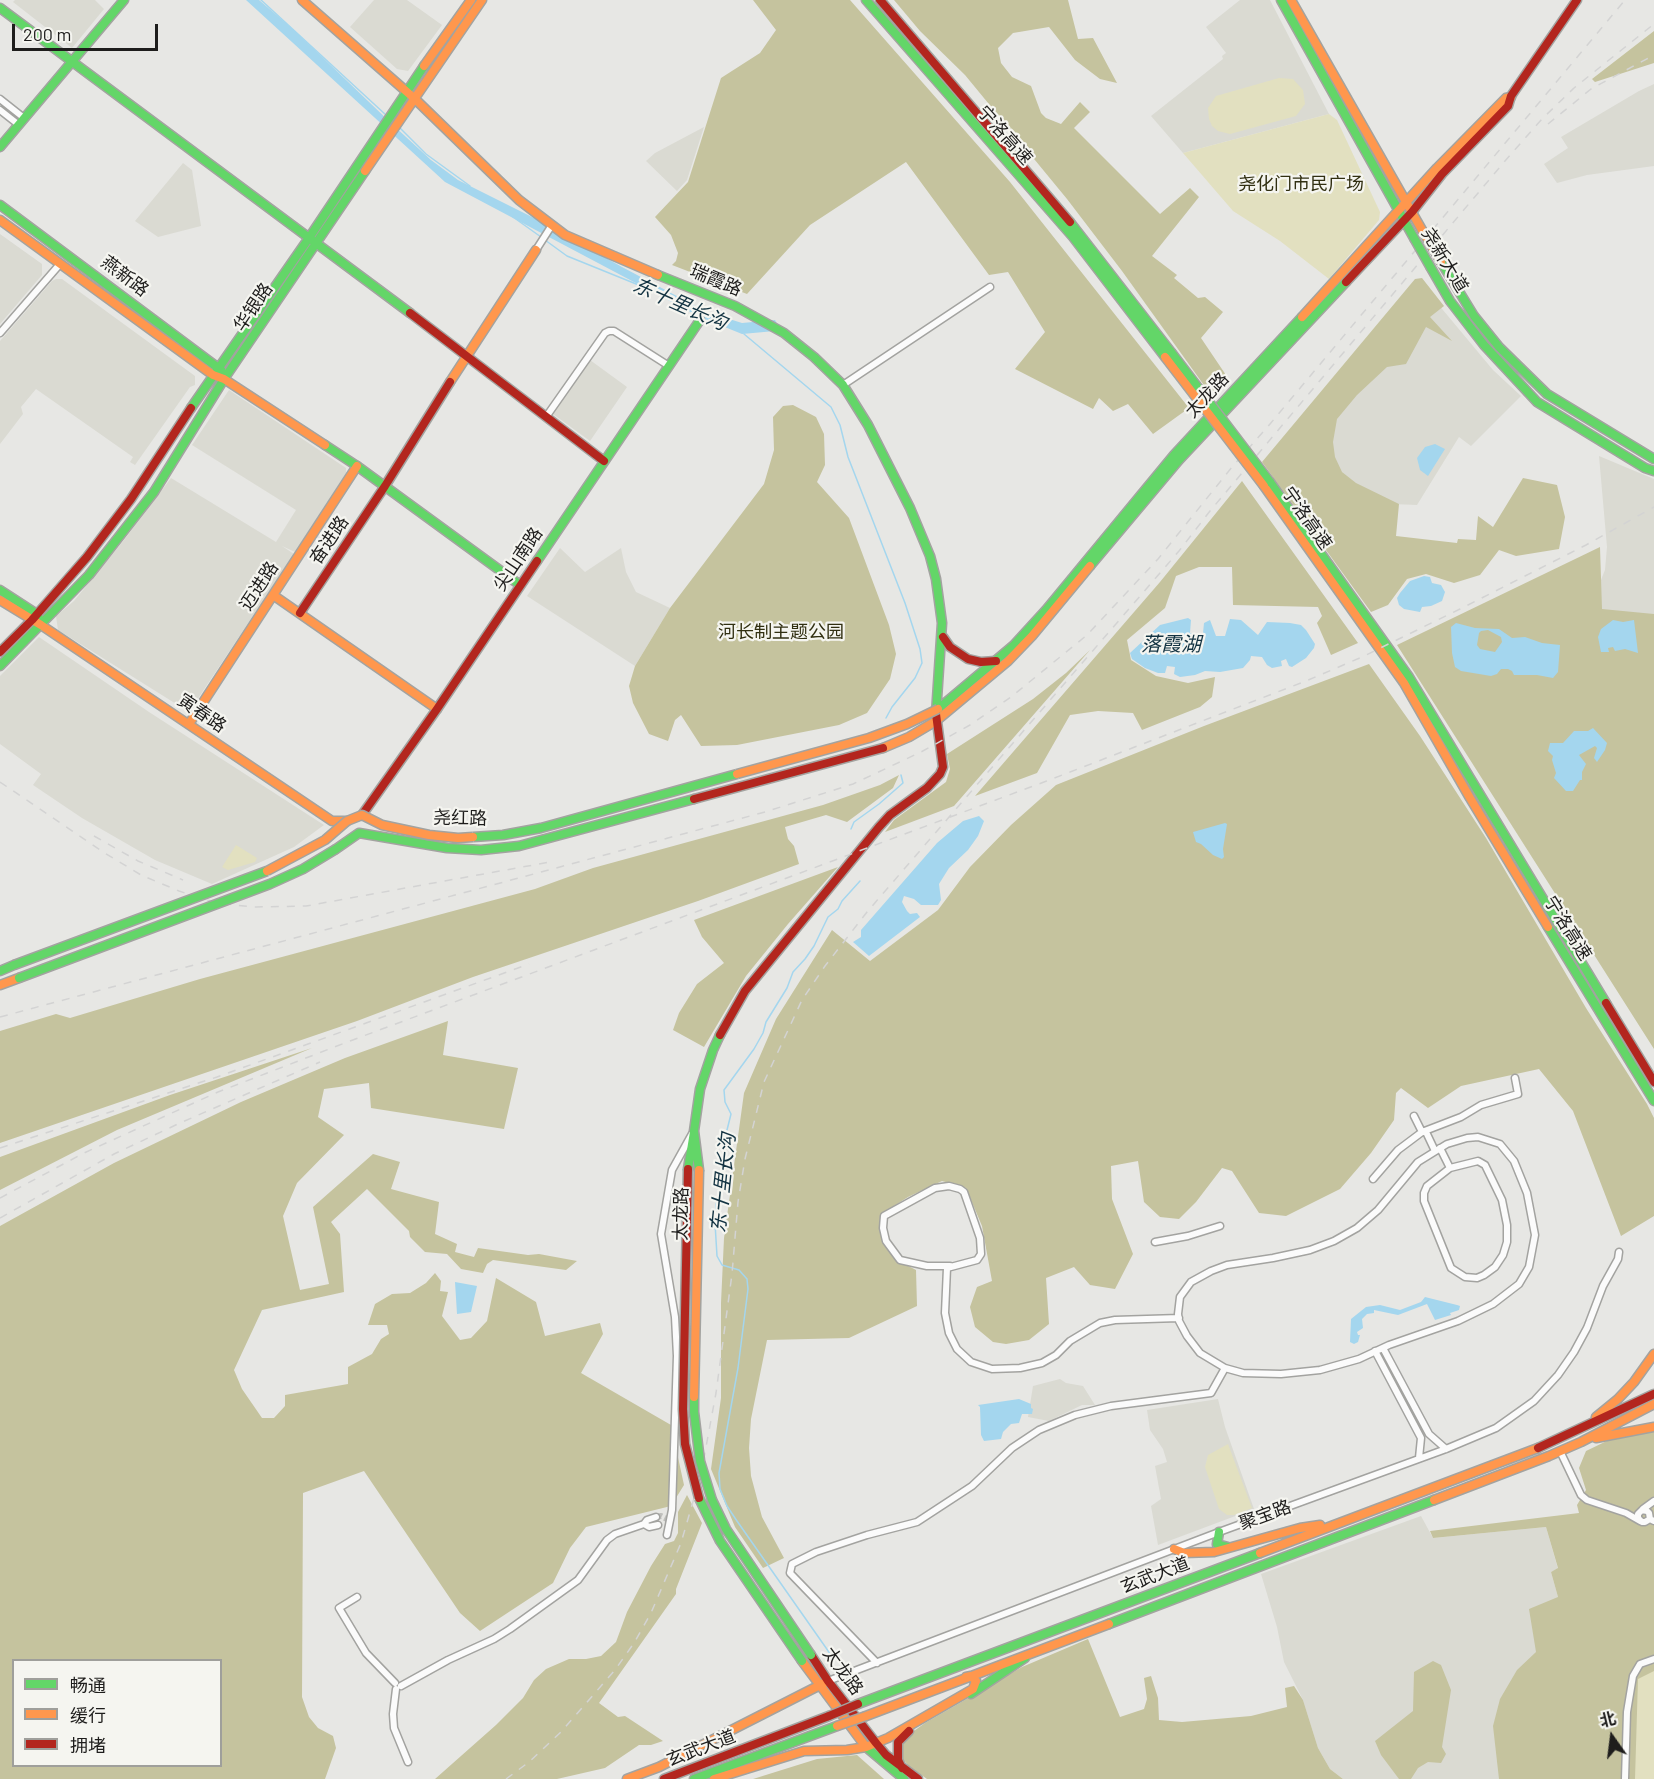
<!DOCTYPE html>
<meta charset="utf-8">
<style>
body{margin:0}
#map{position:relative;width:1654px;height:1779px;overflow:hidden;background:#e7e7e4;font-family:Barlow,"Noto Sans SC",sans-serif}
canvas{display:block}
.legend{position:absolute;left:12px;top:1659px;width:210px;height:108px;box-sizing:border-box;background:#f5f5f0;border:2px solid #9f9f9b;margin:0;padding:8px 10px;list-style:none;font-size:18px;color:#1e1d1c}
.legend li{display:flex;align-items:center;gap:12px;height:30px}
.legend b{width:30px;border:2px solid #9f9f9b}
.north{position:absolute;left:1582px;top:1707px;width:60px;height:60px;-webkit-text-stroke:4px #f5f5f0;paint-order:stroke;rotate:346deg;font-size:16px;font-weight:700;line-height:24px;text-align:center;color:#1e1d1c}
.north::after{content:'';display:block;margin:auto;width:21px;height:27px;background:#1e1d1c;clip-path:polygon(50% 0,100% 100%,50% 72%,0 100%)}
.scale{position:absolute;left:12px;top:24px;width:146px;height:27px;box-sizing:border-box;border:3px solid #1e1d1c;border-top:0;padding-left:8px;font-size:18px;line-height:21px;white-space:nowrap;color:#1e1d1c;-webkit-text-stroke:4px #f5f5f0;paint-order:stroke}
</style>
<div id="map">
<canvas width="1654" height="1779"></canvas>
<ul class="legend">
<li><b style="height:8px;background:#63d668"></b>畅通</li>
<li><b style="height:8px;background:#ff974d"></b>缓行</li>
<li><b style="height:8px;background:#b3261e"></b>拥堵</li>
</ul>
<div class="north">北</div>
<div class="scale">200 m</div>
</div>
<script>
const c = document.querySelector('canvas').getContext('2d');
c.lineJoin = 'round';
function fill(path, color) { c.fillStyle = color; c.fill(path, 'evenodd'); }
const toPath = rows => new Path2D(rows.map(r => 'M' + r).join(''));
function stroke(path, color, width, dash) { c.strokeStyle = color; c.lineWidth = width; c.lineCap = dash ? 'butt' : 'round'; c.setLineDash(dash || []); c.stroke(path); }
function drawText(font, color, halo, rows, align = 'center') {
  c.font = font + ' Barlow,"Noto Sans SC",sans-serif'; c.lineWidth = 4.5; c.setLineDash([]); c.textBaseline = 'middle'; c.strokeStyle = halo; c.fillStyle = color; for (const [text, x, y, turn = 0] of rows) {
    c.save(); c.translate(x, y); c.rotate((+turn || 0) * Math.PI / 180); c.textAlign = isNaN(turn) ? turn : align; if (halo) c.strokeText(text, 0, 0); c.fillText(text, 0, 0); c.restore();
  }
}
const built = toPath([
 [15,0,95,0,104,9,72,48,13,2],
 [374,0,407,0,442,25,408,71,397,69,350,27],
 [1240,0,1270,0,1329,114,1183,153,1151,116,1223,59,1222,56,1226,53,1206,27],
 [1654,84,1654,166,1587,175,1557,183,1544,164,1568,148,1561,137,1639,91],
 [704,127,687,180,677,191,646,161,655,153],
 [183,163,192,170,201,226,158,237,135,221],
 [0,234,42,264,42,275,0,324],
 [56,279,62,279,195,376,195,385,190,387,135,465,130,462,133,457,36,389,21,407,23,414,0,444,0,341,52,281],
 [1438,304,1493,370,1521,396,1471,446,1459,437,1417,505,1393,504,1355,484,1318,452,1313,437],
 [590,360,627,387,590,441,553,414],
 [229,390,346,468,346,473,295,552,282,546,294,554,189,712,58,630,56,616,74,601,124,540,171,478,276,542,296,510,192,445],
 [1599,456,1654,479,1654,712,1590,607,1605,570,1607,547],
 [560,548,585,572,621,548,626,572,636,592,670,608,635,666,527,596],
 [39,637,149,712,324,825,294,847,212,884,155,860,82,818,33,785,41,774,0,744,0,676],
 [1060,1379,1066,1383,1083,1386,1095,1405,1082,1405,1049,1421,1028,1417,1033,1386],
 [1218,1399,1225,1427,1254,1509,1158,1545,1151,1506,1161,1499,1155,1466,1167,1462,1163,1449,1150,1430,1147,1410],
 [1421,1516,1433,1538,1546,1527,1558,1569,1551,1572,1558,1597,1536,1652,1511,1779,1343,1779,1330,1769,1318,1748,1303,1700,1284,1662,1277,1627,1261,1574]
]);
const green = toPath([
 [1279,78,1293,79,1303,90,1305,104,1296,116,1230,134,1218,131,1212,126,1209,119,1208,108,1216,96],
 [1329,114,1337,120,1380,212,1379,220,1329,279,1280,241,1233,211,1183,153],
 [236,845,257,858,255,862,228,870,222,867],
 [1228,1444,1252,1508,1234,1515,1227,1515,1219,1509,1205,1467,1208,1455],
 [1654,1627,1654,1779,1596,1779]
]);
const forest = toPath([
 [753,0,850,0,1010,182,1189,408,1153,434,1128,404,1113,411,1099,398,1093,409,1015,369,1045,332,1008,272,989,275,906,162,810,225,747,294,672,265,676,261,678,253,671,235,655,217,688,182,721,78,760,53,776,30],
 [894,0,1068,0,1078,39,1093,38,1117,83,1100,79,1075,60,1049,27,1013,33,998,48,1001,63,1012,77,1031,86,1041,113,1046,118,1061,124,1080,102,1090,112,1074,128,1160,214,1190,188,1199,197,1152,256,1177,275,1174,278,1198,298,1205,297,1223,312,1201,338,1230,381,1211,395,1122,271,1067,199,965,75,920,31],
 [1654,31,1654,63,1595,82,1592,79],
 [1422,278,1444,306,1430,317,1452,341,1426,327,1406,364,1387,367,1357,395,1337,419,1333,442,1335,457,1342,472,1356,483,1399,504,1396,536,1457,543,1458,539,1476,540,1478,516,1493,527,1523,478,1557,485,1565,517,1559,549,1516,556,1499,550,1480,575,1454,583,1426,574,1407,579,1388,605,1371,612,1262,462,1415,279],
 [793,405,816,417,824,434,825,465,817,482,849,518,889,625,896,654,890,679,867,713,839,725,737,745,701,746,681,715,675,720,668,741,649,734,633,703,629,686,635,666,670,608,764,484,774,450,773,417,783,406],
 [1242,481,1358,643,1331,655,1317,623,1322,616,1318,607,1233,605,1232,567,1199,567,1176,576,1165,608,1127,640,1131,660,1156,676,1188,683,1215,677,1212,697,1200,707,1142,730,1133,713,1098,711,1070,715,1037,773,975,796,1160,582],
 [1600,547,1602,609,1654,614,1654,1049,1397,645],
 [1090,650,954,806,885,832,894,820,946,782,950,769,947,754,1033,699,1066,673],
 [1369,664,1420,736,1486,838,1586,1008,1647,1104,1654,1118,1654,1216,1621,1236,1573,1111,1539,1069,1461,1086,1428,1108,1401,1088,1396,1093,1394,1120,1371,1153,1340,1189,1286,1216,1259,1213,1232,1171,1222,1168,1196,1202,1179,1219,1160,1217,1144,1202,1138,1161,1111,1166,1112,1199,1133,1254,1115,1289,1090,1285,1074,1267,1046,1278,1049,1324,1029,1340,1006,1344,993,1342,975,1327,970,1307,977,1287,992,1281,982,1226,966,1188,942,1181,908,1197,880,1215,882,1240,895,1259,916,1270,917,1306,849,1338,767,1340,751,1419,749,1448,751,1476,762,1517,784,1558,763,1568,735,1527,711,1469,721,1398,721,1303,724,1238,744,1093,776,1019,832,930,870,961,938,910,970,867,1011,825,1056,785,1204,726],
 [899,775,893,788,847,822,826,815,785,827,788,839,794,846,799,864,698,901,473,977,357,1021,0,1143,0,1031,56,1014,70,1018,200,979,535,889,593,868,823,805,880,785],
 [838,867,788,924,746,976,704,1047,673,1030,679,1013,697,984,724,963,702,937,694,920],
 [448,1021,443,1055,518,1068,504,1129,371,1108,369,1083,324,1089,318,1117,344,1135,297,1183,283,1216,300,1290,329,1284,313,1207,373,1154,400,1162,391,1189,439,1202,435,1234,457,1244,455,1252,474,1257,478,1248,528,1255,539,1254,577,1261,566,1270,493,1260,487,1264,483,1273,461,1269,447,1254,425,1252,410,1237,409,1231,367,1189,331,1222,340,1234,344,1292,262,1310,234,1370,242,1389,262,1418,274,1418,285,1406,285,1395,348,1384,348,1367,372,1354,381,1339,389,1334,387,1325,368,1325,375,1304,392,1294,410,1293,426,1283,435,1273,441,1281,440,1291,448,1292,442,1316,460,1340,471,1338,487,1321,496,1278,536,1302,545,1336,600,1323,603,1334,581,1373,671,1425,684,1485,671,1506,586,1527,570,1548,553,1583,480,1631,460,1613,364,1471,303,1493,302,1697,309,1717,318,1728,333,1736,336,1748,325,1779,0,1779,0,1226,114,1163,241,1102,345,1058],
 [14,1660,220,1660,220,1766,14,1766],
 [312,1048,117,1130,0,1190,0,1157,170,1095],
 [1654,1430,1654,1671,1638,1679,1635,1779,1499,1779,1493,1726,1500,1699,1517,1670,1536,1652,1529,1609,1558,1597,1551,1572,1558,1568,1546,1527,1433,1538,1430,1531,1579,1513,1577,1505,1586,1490,1579,1468,1586,1451,1613,1438],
 [687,1495,702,1523,676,1589,676,1594,599,1703,618,1717,625,1716,663,1741,651,1745,639,1745,605,1768,557,1779,435,1779,496,1725,523,1698,534,1680,546,1669,569,1659,586,1659,601,1656,616,1642,627,1612,651,1566,665,1544,674,1541,678,1533,678,1512],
 [1088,1639,1120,1717,1144,1709,1147,1699,1144,1678,1151,1676,1158,1698,1159,1720,1182,1722,1251,1716,1287,1707,1285,1688,1294,1686,1303,1700,1318,1748,1330,1769,1343,1779,927,1779,909,1766,901,1757,901,1747,907,1736,925,1723,1022,1667],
 [1433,1661,1441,1665,1451,1690,1442,1747,1446,1754,1441,1763,1428,1762,1418,1768,1411,1779,1399,1779,1381,1755,1375,1741,1413,1711,1414,1672],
 [857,1755,884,1779,753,1779,817,1759]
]);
const water = toPath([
 [246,0,259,0,294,30,393,125,431,160,458,180,540,221,622,267,707,312,742,323,775,320,778,325,775,331,742,334,700,317,445,182],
 [1435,444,1445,449,1428,476,1420,470,1417,458,1425,447],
 [1424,576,1430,577,1432,583,1441,585,1445,592,1442,601,1431,606,1422,607,1420,612,1404,609,1399,605,1397,598,1400,593,1410,581],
 [1188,618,1191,620,1190,633,1200,636,1203,633,1204,623,1210,620,1216,636,1225,636,1230,619,1241,620,1258,635,1267,622,1290,623,1301,625,1306,630,1315,644,1314,648,1306,658,1292,667,1289,666,1286,659,1281,661,1282,666,1272,668,1267,665,1262,657,1251,656,1250,660,1243,668,1220,672,1205,671,1195,675,1180,677,1174,674,1175,667,1167,666,1165,673,1158,673,1145,668,1132,659,1130,653,1160,625],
 [1613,620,1623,622,1634,620,1638,653,1625,649,1615,651,1613,647,1608,648,1609,652,1601,652,1598,637,1601,629],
 [1456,623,1475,628,1499,629,1512,638,1525,637,1542,643,1560,645,1558,672,1553,678,1537,675,1514,675,1512,671,1508,669,1501,669,1497,674,1491,676,1461,671,1455,667,1452,653,1451,627],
 [1488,630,1501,637,1502,642,1495,652,1480,649,1477,645,1479,633,1481,631],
 [1593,728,1607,743,1605,750,1597,762,1594,758,1597,748,1595,746,1579,755,1586,764,1582,772,1582,780,1580,780,1573,791,1566,791,1554,778,1556,773,1552,760,1553,756,1548,751,1550,743,1563,743,1574,731,1588,731],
 [979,816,984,821,978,836,968,850,949,868,939,884,941,900,938,905,921,905,914,899,904,896,902,902,907,911,910,914,917,913,920,917,869,956,853,942,861,937,861,930,937,843,963,821],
 [1225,823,1227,824,1223,849,1224,857,1222,859,1213,855,1201,844,1196,842,1193,832],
 [455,1282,477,1286,471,1312,457,1314],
 [1425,1297,1457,1305,1460,1306,1459,1310,1450,1313,1451,1315,1435,1320,1427,1304,1398,1315,1374,1310,1374,1313,1367,1314,1362,1319,1363,1328,1357,1332,1358,1335,1360,1335,1358,1342,1354,1344,1350,1342,1351,1319,1366,1307,1380,1305,1400,1310,1421,1302],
 [1019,1399,1031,1404,1031,1408,1033,1409,1032,1414,1022,1414,1019,1423,1011,1424,1003,1432,1001,1439,984,1441,981,1435,980,1407,978,1405]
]);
const stream = toPath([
 [261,0,386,115],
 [400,128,426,154,470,186],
 [513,217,541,237],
 [545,240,567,256,651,290],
 [744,334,831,407,840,425,848,457,905,603,920,649,922,663,915,678,892,707,886,718],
 [851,829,854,822,879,804,903,783,901,775],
 [831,1655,737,1521,727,1506,720,1489,719,1473,738,1368,748,1289,747,1279,739,1270,722,1265,717,1256,715,1223,716,1205,725,1165,725,1138,731,1114,725,1102,724,1090,754,1049,763,1033,766,1022,787,988,793,972,805,959,814,946,828,917,838,909,842,901,860,881]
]);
const streetTunnel = toPath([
 [656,1517,661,1516,667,1519,670,1518]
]);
const street = toPath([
 [0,99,24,118],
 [0,110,19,125],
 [536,250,552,225],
 [0,333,60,264],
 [843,385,990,287],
 [546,417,605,333,609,331,614,331,669,366],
 [1414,1116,1422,1132,1426,1132,1435,1151],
 [1440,1148,1450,1168,1427,1186,1424,1193,1424,1201,1451,1268,1465,1277,1477,1278,1484,1275,1495,1267,1503,1255,1507,1242,1507,1225,1502,1200,1485,1165,1478,1161,1450,1168],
 [1373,1179,1398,1150,1422,1132,1461,1117,1481,1105,1518,1094,1515,1078],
 [1155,1242,1188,1236,1220,1226],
 [950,1266,927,1266,900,1260,886,1241,883,1228,884,1216,935,1188,949,1186,960,1189,964,1192,980,1238,981,1254,977,1260,947,1268,945,1313,949,1333,957,1349,971,1362,992,1369,1020,1368,1042,1363,1056,1355,1070,1341,1100,1323,1115,1320,1179,1318],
 [1383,1348,1429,1434,1446,1449],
 [1375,1351,1421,1438,1419,1458],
 [1560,1451,1581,1495,1587,1500,1626,1513,1640,1521],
 [1643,1509,1654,1501],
 [656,1517,647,1520,644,1524,649,1527,658,1525],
 [1650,1519,1645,1522,1642,1522,1638,1518,1638,1514,1642,1510,1647,1511,1649,1513,1650,1519,1654,1521],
 [667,1535,672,1510,677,1356,675,1317,661,1234,672,1170,692,1134],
 [357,1597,339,1608,366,1653,395,1683],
 [877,1663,790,1573,792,1564,816,1552,867,1535,917,1522,972,1486,1012,1448,1039,1430,1075,1415,1111,1406,1211,1393,1225,1368,1243,1373,1281,1374,1320,1370,1359,1359,1389,1345,1458,1321,1493,1304,1519,1284,1529,1267,1535,1235,1527,1193,1514,1161,1500,1144,1478,1137,1467,1138,1447,1144,1418,1162,1378,1210,1357,1228,1334,1241,1310,1250,1273,1258,1227,1265,1211,1271,1191,1282,1180,1297,1178,1314,1179,1321,1187,1336,1200,1353,1225,1368],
 [828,1681,1219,1532,1446,1449,1496,1428,1534,1401,1558,1375,1574,1352,1587,1328,1603,1286,1618,1259,1619,1252],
 [401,1686,448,1660,494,1639,510,1629,578,1580,607,1540,615,1534,644,1524],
 [396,1689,393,1714,394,1728,408,1762],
 [1625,1779,1627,1712,1633,1676,1640,1664,1654,1659]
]);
const fast = toPath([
 [866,0,1073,237,1165,357],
 [1281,0,1414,238],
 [0,8,410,313],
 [0,147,124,0],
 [0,205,221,370],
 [1070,222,1171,352],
 [1441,262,1474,316,1499,347,1547,394,1654,459],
 [1431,268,1450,301,1484,345,1537,402,1645,468,1654,471],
 [658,275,735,306,784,333,814,357,843,385,868,425,910,508,930,556,936,579,942,623,936,714],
 [191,408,309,238,424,66],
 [325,445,357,466,520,585],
 [1270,482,1409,677,1606,1003],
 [537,561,700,320],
 [1090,566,1179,460,1346,282],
 [0,590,37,614,39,619],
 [0,666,89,575,154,492,224,379,365,171],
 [938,709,1014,645,1046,610,1174,455,1302,317],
 [336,849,359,833,447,848,481,850,519,846,694,799],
 [1548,927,1654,1101],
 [0,971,14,965],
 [688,1169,694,1132],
 [699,1170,694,1131,700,1089,713,1050,720,1035],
 [1219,1532,1217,1544,1228,1547],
 [1109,1624,1434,1500],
 [971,1694,1025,1658],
 [858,1704,1260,1553],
 [866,1747,904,1779],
 [694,1779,837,1726]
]);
const slow = toPath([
 [302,0,415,99,519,200,565,235,658,275],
 [1291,0,1422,230],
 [424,66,471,0],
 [365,171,482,0],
 [0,220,213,375,224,379,325,445],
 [1302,317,1437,168,1506,98,1511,97],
 [450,382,536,250],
 [1264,486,1404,683,1470,798,1548,927],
 [273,595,437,709],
 [0,600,41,625,332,821,347,821],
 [189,724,357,466],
 [883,748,909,737,936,721,1008,661,1032,636,1090,566],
 [0,985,19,978],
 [1596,1417,1618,1399,1634,1382,1654,1354],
 [1596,1438,1654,1427],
 [1434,1500,1549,1456,1581,1442,1654,1404],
 [1174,1549,1184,1553,1214,1552,1300,1528,1320,1525],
 [1260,1553,1538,1448],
 [802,1661,866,1747],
 [866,1716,1109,1624],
 [627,1779,659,1767,828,1681],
 [714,1779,804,1751,847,1750,866,1747,888,1738,973,1689,976,1681,971,1676,966,1677]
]);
const jam = toPath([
 [880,0,1070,222],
 [1346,282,1412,212,1442,174,1508,106,1511,96,1577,0],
 [410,313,604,461],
 [300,613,385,486,450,382],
 [943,637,950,647,968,659,981,662,996,661],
 [0,652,32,620,87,557,131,499,191,408],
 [694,799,883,748],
 [362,815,437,709,537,561],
 [1606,1003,1654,1082],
 [720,1035,745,991,879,827,890,815,927,788,940,774,943,767,936,714],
 [1538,1448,1654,1394],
 [811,1655,828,1681,876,1743],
 [876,1743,886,1755,918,1779],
 [902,1768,898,1760,898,1742,909,1731],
 [664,1779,829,1716]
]);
const rail = toPath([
 [1548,124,1591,89,1654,55],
 [0,782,103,852,141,875,179,891,206,900,233,905,256,907,306,906,550,862],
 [94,836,138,861,183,880],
 [0,1017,765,812,853,784,921,752,970,725,1011,697,1087,635,1158,559,1232,467,1270,424,1625,0],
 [0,1148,217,1077,529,964],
 [0,1198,84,1153,218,1092,350,1041,1044,782,1306,681,1362,657,1460,609,1586,545,1654,507],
 [0,1218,114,1154,180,1123,320,1062],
 [506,1779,529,1762,561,1732,615,1670,634,1643,651,1613,681,1543,701,1474,716,1393,732,1274,738,1202,745,1159,764,1082,802,1000,825,966,867,912,1179,551,1210,511,1505,161,1542,119,1574,88,1654,24]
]);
const fastBridge = toPath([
 [1414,238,1431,268],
 [1171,352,1270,482],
 [473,837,503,835,541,828,737,774],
 [14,965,267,871],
 [19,978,270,884,303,869,336,849],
 [694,1397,694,1412,700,1461,712,1500,726,1529,811,1655],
 [699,1498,720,1541,802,1661]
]);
const slowBridge = toPath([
 [1422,230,1441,262],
 [1165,357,1264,486],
 [737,774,869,738,907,724,938,709],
 [267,871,325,840,347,821,362,815,382,825,429,835,458,838,473,837],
 [694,1397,699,1170],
 [837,1726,866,1716]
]);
const jamBridge = toPath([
 [688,1169,683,1409,685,1444,699,1498],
 [829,1716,858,1704]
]);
const streetNames = [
 ["宁洛高速",1005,135,48],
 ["尧新大道",1445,260,59],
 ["燕新路",125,276,37],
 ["瑞霞路",716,280,23],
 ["华银路",253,307,-56],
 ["太龙路",1207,395,-47],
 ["宁洛高速",1307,518,55],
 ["奋进路",329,540,-56],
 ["尖山南路",518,559,-56],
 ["迈进路",259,586,-57],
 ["寅春路",202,713,34],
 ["尧红路",460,818,1],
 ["宁洛高速",1568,928,58],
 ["太龙路",681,1214,-89],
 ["聚宝路",1265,1515,-20],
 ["玄武大道",1155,1575,-21],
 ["太龙路",843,1671,54],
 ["玄武大道",701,1748,-21]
];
const parkNames = [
 ["尧化门市民广场",1301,184],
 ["河长制主题公园",781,632]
];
const waterNames = [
 ["东十里长沟",680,304,24],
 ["落霞湖",1171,644],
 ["东十里长沟",723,1183,-84]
];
fill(built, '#dadad2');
fill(green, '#e2e0c0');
fill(forest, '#c5c39e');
fill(water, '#a4d6ee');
stroke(stream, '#a4d6ee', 1.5);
stroke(streetTunnel, '#bfbfbc', 6, [6, 3]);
stroke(street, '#a3a3a0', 9);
stroke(fast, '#a3a3a0', 11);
stroke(slow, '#a3a3a0', 11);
stroke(jam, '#a3a3a0', 11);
stroke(street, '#fbfbfb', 6);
stroke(fast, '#63d668', 8);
stroke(slow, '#ff974d', 8);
stroke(jam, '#b3261e', 8);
stroke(rail, '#d3d3d3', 1.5, [8, 8]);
stroke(fastBridge, '#a3a3a0', 11, []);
stroke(slowBridge, '#a3a3a0', 11, []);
stroke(jamBridge, '#a3a3a0', 11, []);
stroke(fastBridge, '#63d668', 8);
stroke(slowBridge, '#ff974d', 8);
stroke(jamBridge, '#b3261e', 8);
drawText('18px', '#1e1d1c', '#f5f5f0', streetNames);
drawText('18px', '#312f11', '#f5f5f0', parkNames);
drawText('italic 20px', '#133342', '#f5f5f0', waterNames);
</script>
